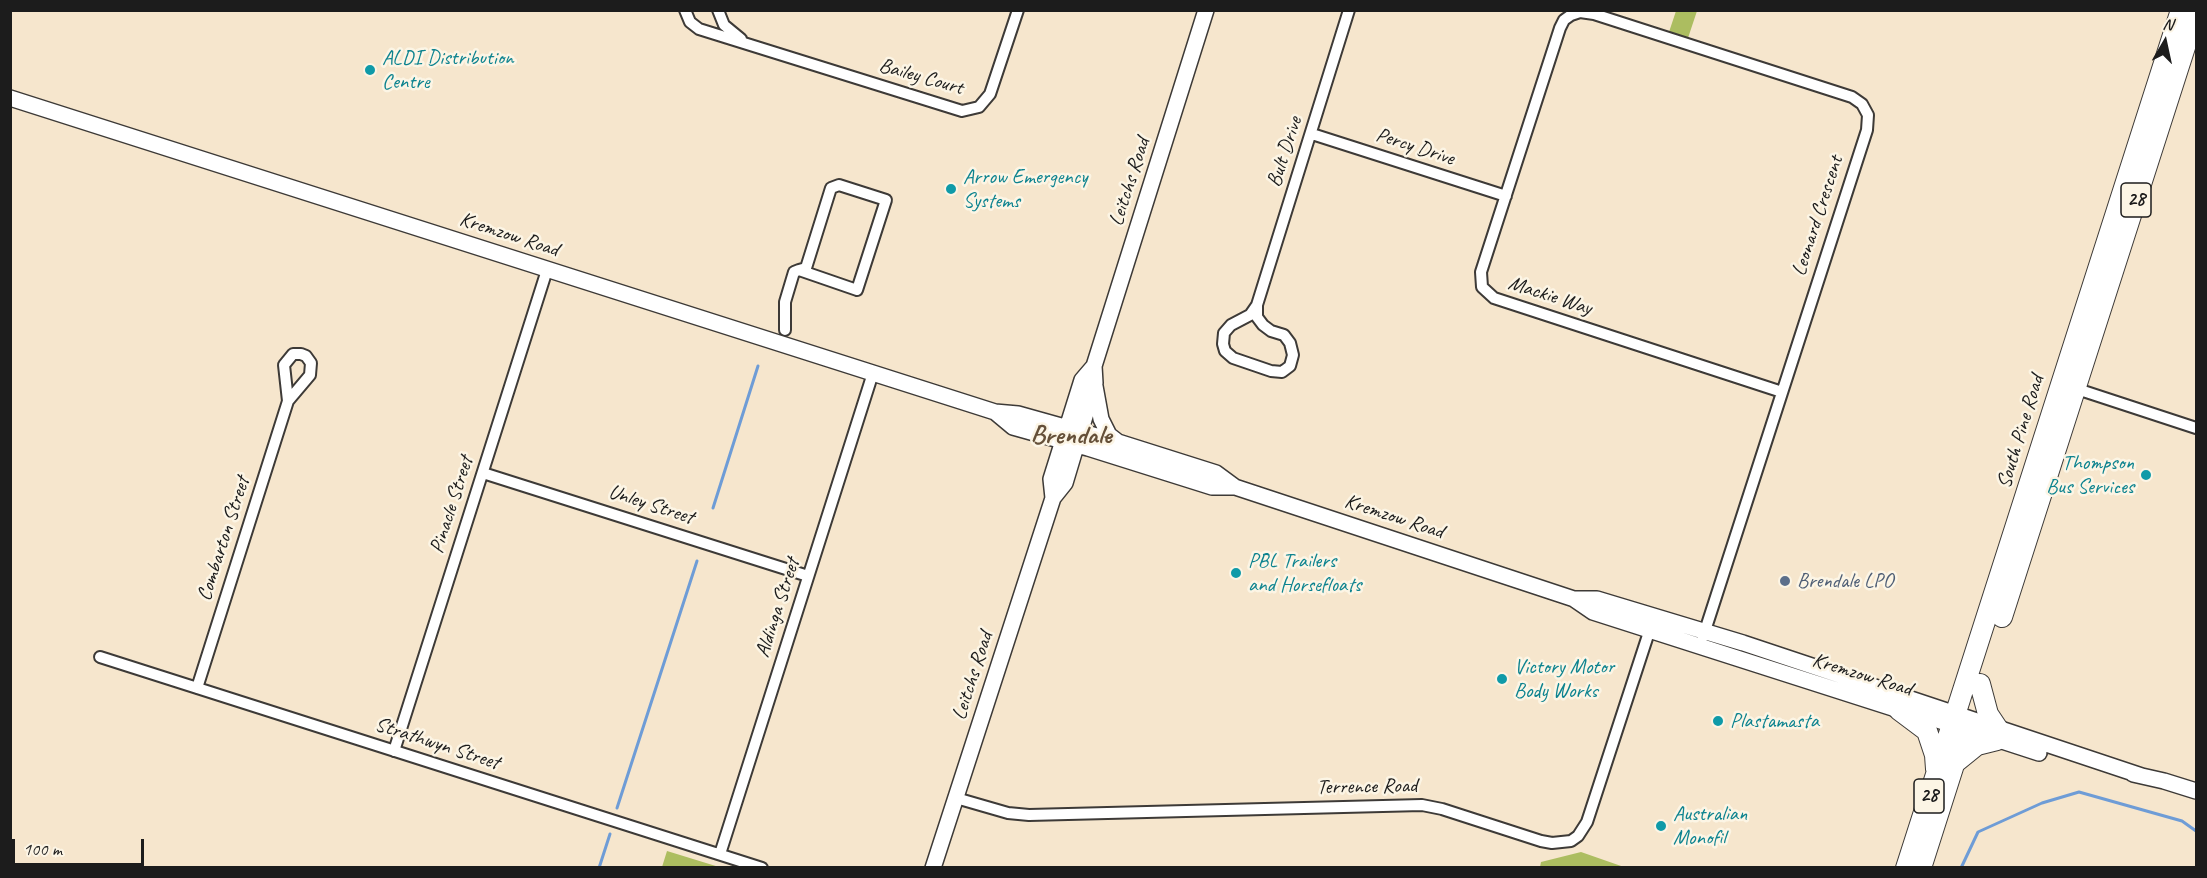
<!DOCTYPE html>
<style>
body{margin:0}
#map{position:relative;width:2207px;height:878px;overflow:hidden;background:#f6e6cd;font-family:Caveat,sans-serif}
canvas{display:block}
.frame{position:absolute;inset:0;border:12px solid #1c1c1c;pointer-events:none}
.north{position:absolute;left:2135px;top:12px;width:60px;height:60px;-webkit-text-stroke:4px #fcf5e5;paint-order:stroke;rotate:9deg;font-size:16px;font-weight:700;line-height:24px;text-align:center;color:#1c1c1c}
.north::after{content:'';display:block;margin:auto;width:21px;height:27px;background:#1c1c1c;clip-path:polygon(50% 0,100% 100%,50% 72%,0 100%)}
.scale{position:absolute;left:12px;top:839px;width:132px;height:27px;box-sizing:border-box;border:3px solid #1c1c1c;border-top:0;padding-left:8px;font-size:18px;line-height:21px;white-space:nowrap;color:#1c1c1c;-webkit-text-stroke:4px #fcf5e5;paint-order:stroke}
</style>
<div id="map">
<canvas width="2207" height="878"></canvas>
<div class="frame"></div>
<div class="north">N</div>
<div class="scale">100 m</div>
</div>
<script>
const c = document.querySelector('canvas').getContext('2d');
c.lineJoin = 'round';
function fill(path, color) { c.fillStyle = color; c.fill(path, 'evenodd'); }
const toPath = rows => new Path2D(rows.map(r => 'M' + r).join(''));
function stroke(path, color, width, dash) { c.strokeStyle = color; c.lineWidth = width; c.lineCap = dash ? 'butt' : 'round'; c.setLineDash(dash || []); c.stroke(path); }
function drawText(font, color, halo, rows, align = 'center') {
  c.font = font + ' Caveat,sans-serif'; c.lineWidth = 5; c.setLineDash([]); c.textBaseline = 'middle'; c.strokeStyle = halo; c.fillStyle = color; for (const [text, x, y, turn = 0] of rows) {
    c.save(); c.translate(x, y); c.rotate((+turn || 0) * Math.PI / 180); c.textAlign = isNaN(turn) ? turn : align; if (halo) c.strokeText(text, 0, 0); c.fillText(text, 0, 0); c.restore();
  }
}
const green = toPath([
 [1676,11,1697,11,1686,44,1667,38],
 [667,851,719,867,662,867],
 [1581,852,1624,867,1540,867,1541,862]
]);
const stream = toPath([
 [713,508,758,366],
 [617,808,697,561],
 [599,868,610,834],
 [1961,868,1978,832,2042,803,2079,792,2182,821,2196,831]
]);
const street = toPath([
 [685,10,690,22,699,29,962,111,979,107,990,94,1018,10],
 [718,10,724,25,741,39],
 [1312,134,1506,196],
 [1257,305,1257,317,1263,325,1271,331,1284,335,1290,343,1293,355,1290,366,1282,372,1271,371,1233,358,1225,351,1223,344,1224,333,1231,325,1250,315,1257,305,1349,10],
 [785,330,785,302,794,272,799,270,806,268,831,188,839,185,886,200,857,290,799,270],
 [2071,387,2196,428],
 [483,473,808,576],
 [1703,637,1867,130,1868,115,1862,104,1852,97,1594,14,1580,12,1571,15,1564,20,1560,28,1481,272,1482,287,1494,298,1782,392],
 [100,657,762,868],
 [197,688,288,401,310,375,311,363,306,356,301,354,293,354,284,365,288,401],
 [394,751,547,270],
 [956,798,1008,813,1029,815,1422,805,1442,809,1541,841,1552,843,1571,841,1578,836,1587,822,1651,626],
 [720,854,873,373]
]);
const secondary = toPath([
 [10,98,995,412,1018,414,1118,442,1216,473,1235,487,1574,599,1597,599,1743,643,2142,776],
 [1095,386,1101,419,1109,435,1118,442],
 [995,412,1013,427,1088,448,1212,487,1235,487],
 [1053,498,1051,479,1067,428,1082,380,1094,366],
 [1574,599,1593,612,1899,710,1910,711,2039,753],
 [2133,774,2164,781,2196,791],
 [933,868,1053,498,1065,483,1095,383,1094,366,1206,10]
]);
const highway = toPath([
 [2002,617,2196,13],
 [1980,684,1988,714,1998,729],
 [1899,710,1927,731,1935,755,1936,769],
 [1956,762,1977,745,1997,740],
 [1906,868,2181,10],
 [1921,868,1967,724]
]);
const markers = [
 [370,70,6,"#0f9aa8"],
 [951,189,6,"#0f9aa8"],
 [2146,475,6,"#0f9aa8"],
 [1236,573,6,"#0f9aa8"],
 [1785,581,6,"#5c6f8a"],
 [1502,679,6,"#0f9aa8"],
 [1718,721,6,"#0f9aa8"],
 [1661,826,6,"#0f9aa8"]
];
const shields = [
 [2136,200,30],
 [1929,796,30]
];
const shieldNames = [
 ["28",2136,200],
 ["28",1929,796]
];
const cultureNames = [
 ["ALDI Distribution",382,58],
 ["Centre",382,82],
 ["Arrow Emergency",963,177],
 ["Systems",963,201],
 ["Thompson",2134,463,"right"],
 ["Bus Services",2134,487,"right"],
 ["PBL Trailers",1248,561],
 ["and Horsefloats",1248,585],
 ["Victory Motor",1514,667],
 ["Body Works",1514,691],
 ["Plastamasta",1730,721],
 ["Australian",1673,814],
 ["Monofil",1673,838]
];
const streetNames = [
 ["Bailey Court",921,77,16],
 ["Percy Drive",1415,147,18],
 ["Bult Drive",1285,152,-72],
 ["Leitchs Road",1130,182,-72],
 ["Leonard Crescent",1818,216,-72],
 ["Kremzow Road",509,235,18],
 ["Mackie Way",1550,296,18],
 ["South Pine Road",2021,432,-73],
 ["Pinacle Street",452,505,-72],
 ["Unley Street",651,505,18],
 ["Kremzow Road",1394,517,18],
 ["Combarton Street",224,539,-72],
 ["Aldinga Street",778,608,-72],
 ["Kremzow Road",1862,675,17],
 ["Leitchs Road",973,676,-72],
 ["Strathwyn Street",437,744,18],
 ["Terrence Road",1367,787,-1]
];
const serviceNames = [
 ["Brendale LPO",1797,581]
];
const districtNames = [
 ["Brendale",1071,436]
];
fill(green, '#acbd60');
stroke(stream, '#6e9cd6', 3);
stroke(street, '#3d3a37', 14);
stroke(secondary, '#3d3a37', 18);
stroke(highway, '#3d3a37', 22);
stroke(street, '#fff', 10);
stroke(secondary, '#fff', 15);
stroke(highway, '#fff', 20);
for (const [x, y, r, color] of markers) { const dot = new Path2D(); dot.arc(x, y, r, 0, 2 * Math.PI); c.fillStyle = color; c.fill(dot); stroke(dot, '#fcf5e5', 2); }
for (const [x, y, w] of shields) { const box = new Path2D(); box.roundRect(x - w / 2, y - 17, w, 34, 4.5); c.fillStyle = '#fcf5e5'; c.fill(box); stroke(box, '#1c1c1c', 1.5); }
drawText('bold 20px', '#1c1c1c', null, shieldNames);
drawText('21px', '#0d838f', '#fcf5e5', cultureNames, 'left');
drawText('21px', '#1c1c1c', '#fcf5e5', streetNames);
drawText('21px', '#4e5e75', '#fcf5e5', serviceNames, 'left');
drawText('bold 27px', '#655039', '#fcf5e5', districtNames);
</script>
